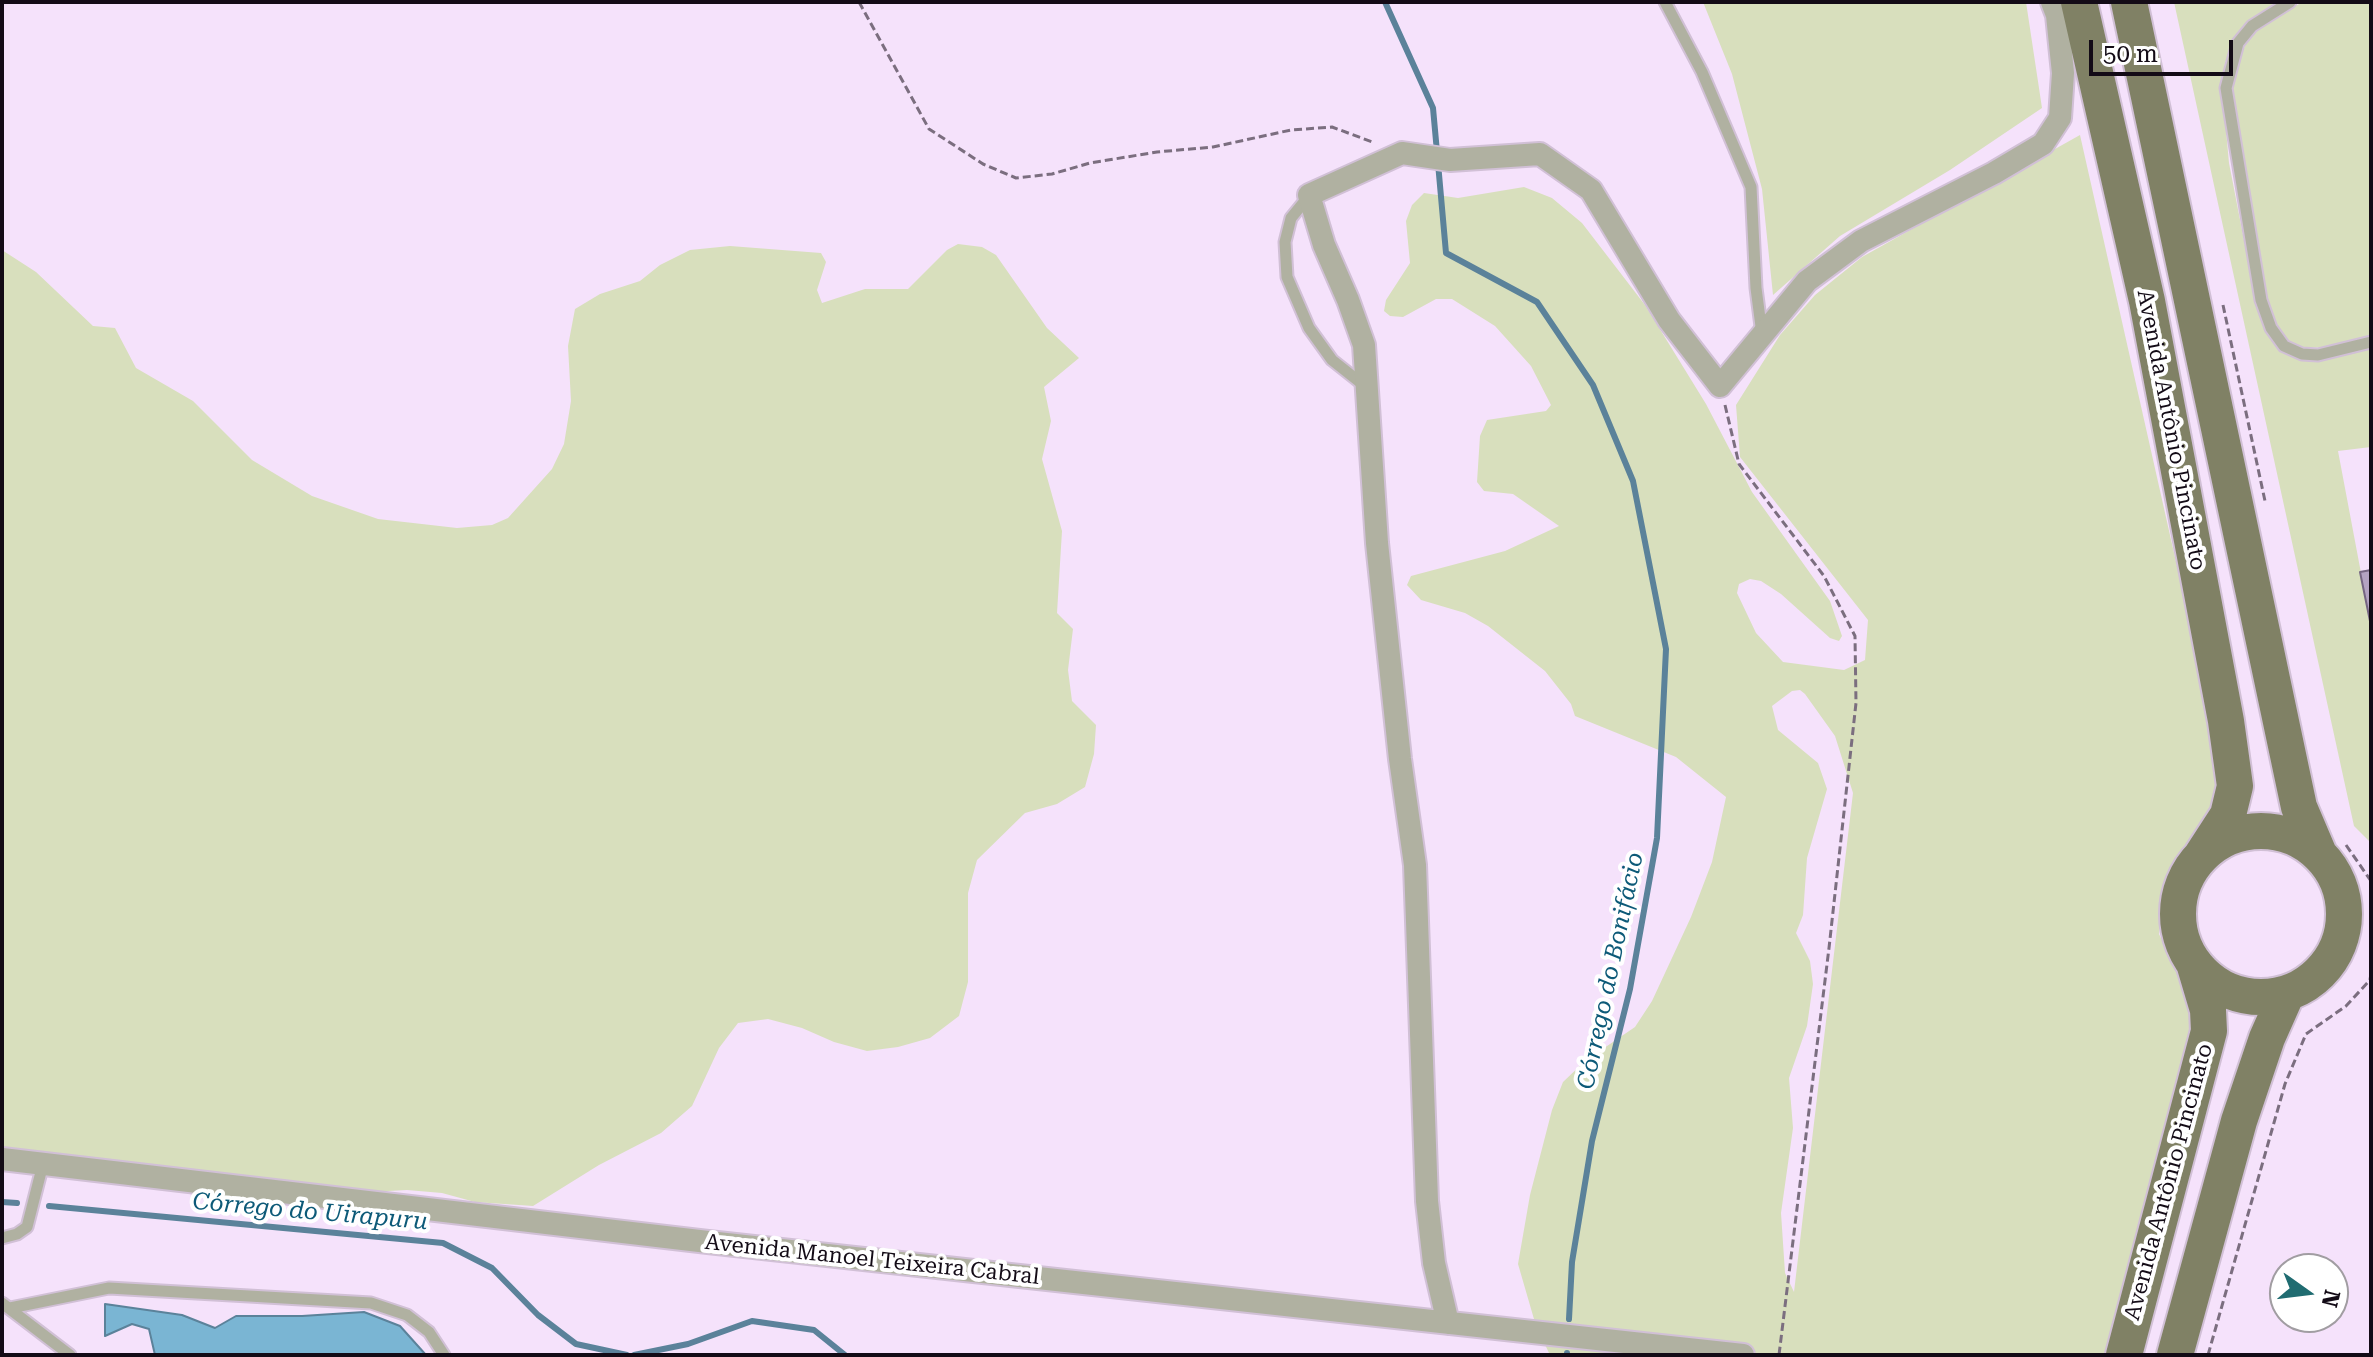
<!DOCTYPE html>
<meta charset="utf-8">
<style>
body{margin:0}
#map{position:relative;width:2373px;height:1357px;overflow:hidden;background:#f5e2fb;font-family:"Roboto Serif",serif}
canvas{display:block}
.frame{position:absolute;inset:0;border:4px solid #130b16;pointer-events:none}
.north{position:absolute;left:2269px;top:1253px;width:80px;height:80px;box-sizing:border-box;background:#fff;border:2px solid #a19da2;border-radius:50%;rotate:104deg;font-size:22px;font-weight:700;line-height:32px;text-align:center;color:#130b16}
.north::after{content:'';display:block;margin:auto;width:28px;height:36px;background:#206c71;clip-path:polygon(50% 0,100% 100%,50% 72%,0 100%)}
.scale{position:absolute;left:2089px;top:40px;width:144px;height:36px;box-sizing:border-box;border:4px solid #130b16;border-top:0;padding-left:10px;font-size:24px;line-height:28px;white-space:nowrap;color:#130b16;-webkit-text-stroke:6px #fff;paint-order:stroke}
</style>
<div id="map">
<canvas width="2373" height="1357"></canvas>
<div class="frame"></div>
<div class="north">N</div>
<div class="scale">50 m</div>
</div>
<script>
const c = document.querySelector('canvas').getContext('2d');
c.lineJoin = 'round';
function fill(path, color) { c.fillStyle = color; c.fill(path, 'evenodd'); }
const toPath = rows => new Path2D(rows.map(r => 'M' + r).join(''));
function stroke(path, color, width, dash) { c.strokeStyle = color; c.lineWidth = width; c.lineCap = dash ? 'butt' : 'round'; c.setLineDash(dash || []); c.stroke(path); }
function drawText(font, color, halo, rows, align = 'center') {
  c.font = font + ' "Roboto Serif",serif'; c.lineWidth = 8; c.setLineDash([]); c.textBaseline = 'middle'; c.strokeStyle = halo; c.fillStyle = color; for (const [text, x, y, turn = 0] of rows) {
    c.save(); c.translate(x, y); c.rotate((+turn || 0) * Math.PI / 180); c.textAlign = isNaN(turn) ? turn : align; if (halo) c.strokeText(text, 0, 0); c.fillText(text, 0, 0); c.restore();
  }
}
const green = toPath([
 [1703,2,2026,2,2042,108,1950,170,1840,236,1773,295,1762,189,1732,74],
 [2174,2,2275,2,2244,28,2233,41,2225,63,2222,86,2229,163,2257,307,2271,340,2280,350,2294,357,2312,360,2335,358,2371,346,2371,447,2338,451,2371,626,2371,843,2354,826],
 [2371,2,2371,336,2330,348,2301,347,2286,339,2274,319,2267,298,2236,134,2232,91,2235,70,2247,41,2262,26,2285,10,2304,2],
 [2080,135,2217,744,2219,791,2201,834,2165,884,2159,934,2189,996,2200,1047,2116,1355,1550,1355,1536,1326,1518,1264,1530,1195,1552,1110,1563,1082,1585,1061,1635,1027,1652,1001,1691,917,1712,862,1726,797,1676,757,1575,716,1571,704,1545,671,1488,626,1465,613,1421,600,1407,585,1411,576,1505,551,1559,526,1513,494,1484,491,1477,482,1480,436,1487,420,1546,411,1551,405,1531,366,1495,326,1452,299,1436,299,1403,317,1390,316,1384,311,1386,300,1410,263,1406,221,1412,205,1424,193,1458,198,1524,187,1552,198,1582,223,1645,305,1706,404,1752,492,1830,601,1842,636,1839,641,1830,638,1781,594,1761,581,1750,579,1739,584,1737,593,1756,633,1783,662,1844,670,1865,660,1868,620,1740,457,1736,405,1780,335,1815,295,1862,257],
 [1800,690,1805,694,1835,736,1853,793,1794,1292,1785,1273,1781,1213,1793,1128,1789,1078,1807,1026,1813,984,1810,961,1796,933,1803,915,1807,858,1827,789,1818,763,1778,730,1772,706,1792,691],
 [958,244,982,247,996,255,1047,328,1079,358,1044,387,1051,421,1042,459,1062,531,1057,613,1073,629,1068,670,1072,701,1096,725,1094,754,1085,787,1057,804,1025,813,977,860,968,893,968,982,959,1016,930,1038,898,1047,867,1051,834,1042,802,1028,768,1019,738,1023,719,1048,692,1106,661,1133,599,1165,533,1206,475,1202,442,1193,407,1190,370,1192,2,1149,2,250,36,272,93,326,115,328,136,368,193,401,252,460,312,496,378,519,457,528,492,525,508,518,552,469,564,444,571,401,568,346,575,309,600,294,640,281,660,265,690,250,730,246,821,253,826,262,817,290,822,303,865,289,908,289,947,250]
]);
const water = toPath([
 [105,1304,182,1315,215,1328,236,1316,302,1316,364,1312,400,1326,426,1355,155,1355,149,1329,132,1324,105,1336,105,1304]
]);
const stream = toPath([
 [1385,2,1433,108,1437,152],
 [1438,163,1446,253,1537,302,1593,385,1633,481,1666,649,1657,838,1630,989,1592,1141,1572,1262,1569,1319],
 [2,1202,17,1203],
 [49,1206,443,1243,492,1268,538,1315,576,1344,627,1355],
 [634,1355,688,1344,752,1321,814,1330,845,1355],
 [1567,1355,1567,1353]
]);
const building = toPath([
 [2371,570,2371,626,2360,572,2371,570]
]);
const path = toPath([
 [859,2,929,129,983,164,1016,178,1052,174,1090,163,1157,152,1213,147,1291,130,1332,127,1375,143],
 [2223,305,2265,501],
 [1725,405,1739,464,1824,576,1855,636,1856,703,1829,948,1779,1355],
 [2346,845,2371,881],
 [2208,1355,2285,1084,2306,1034,2346,1006,2370,980,2371,973]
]);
const service = toPath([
 [1665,2,1702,72,1751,187,1756,288,1762,334],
 [2290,2,2252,26,2238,43,2226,88,2261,300,2271,328,2284,346,2302,354,2318,355,2371,342],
 [1309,196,1291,218,1285,242,1287,277,1309,328,1332,360,1366,387],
 [2,1238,17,1234,27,1227,43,1164],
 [2,1303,70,1355],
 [10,1308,109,1288,371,1303,407,1315,429,1332,444,1355]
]);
const minor = toPath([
 [2,1159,708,1242,1743,1355],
 [1448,1323,1434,1263,1427,1201,1415,865,1400,759,1377,543,1364,345,1348,300,1324,245,1309,195,1402,153,1450,160,1540,154,1591,190,1669,320,1720,386,1807,281,1861,241,1994,173,2043,144,2060,118,2063,73,2057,15,2052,2]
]);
const primary = toPath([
 [2079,2,2147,301,2226,721,2235,786,2228,815,2202,855],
 [2129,2,2299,807,2319,854],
 '2178 914a83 83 0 1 1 166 0a83 83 0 1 1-166 0Z',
 [2124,1355,2209,1031,2208,1010,2194,963],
 [2175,1355,2239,1121,2267,1038,2287,993]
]);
const streetNames = [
 ["Avenida Antônio Pincinato",2171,430,79],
 ["Avenida Antônio Pincinato",2169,1182,-75],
 ["Avenida Manoel Teixeira Cabral",872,1260,6]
];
const waterNames = [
 ["Córrego do Bonifácio",1611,971,-78],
 ["Córrego do Uirapuru",310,1212,5]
];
fill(green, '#d8dfbd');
fill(water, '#7ab5d3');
stroke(water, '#5b829a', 2);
stroke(stream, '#5b829a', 6);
fill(building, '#b4a3c2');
stroke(building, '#756582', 2);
stroke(service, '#d1c0d6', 15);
stroke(minor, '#d1c0d6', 26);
stroke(primary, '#d1c0d6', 40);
stroke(path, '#7b6e7f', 3, [8, 4]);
stroke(service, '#b0b1a1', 11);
stroke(minor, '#b0b1a1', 22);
stroke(primary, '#808165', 36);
drawText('22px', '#130b16', '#fff', streetNames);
drawText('italic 24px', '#0d5a78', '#fff', waterNames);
</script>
